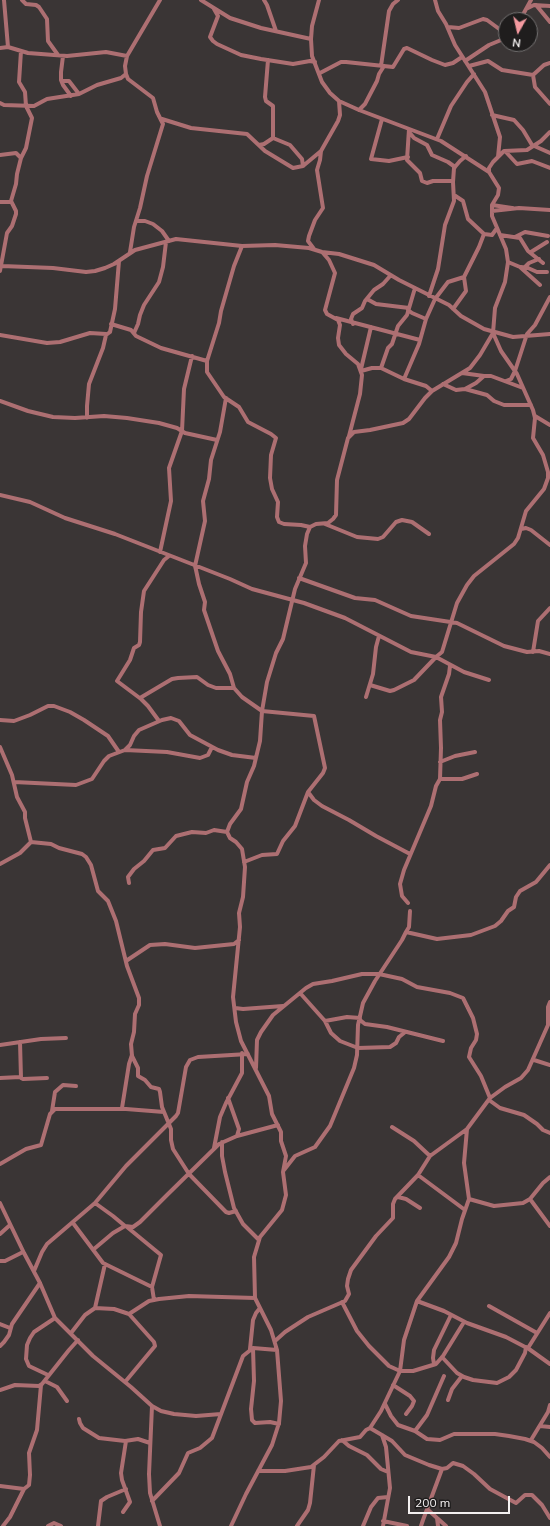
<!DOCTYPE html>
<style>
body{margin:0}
#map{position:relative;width:550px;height:1526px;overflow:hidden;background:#3a3535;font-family:Mulish,sans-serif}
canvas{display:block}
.north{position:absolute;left:498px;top:12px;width:40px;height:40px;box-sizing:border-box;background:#1f1d1d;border:1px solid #747272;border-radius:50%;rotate:188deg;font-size:11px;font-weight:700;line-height:16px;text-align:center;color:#f4f1f1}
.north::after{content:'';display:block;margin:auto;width:14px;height:18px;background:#f49aa0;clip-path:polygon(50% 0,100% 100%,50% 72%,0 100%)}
.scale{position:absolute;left:408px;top:1496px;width:102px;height:18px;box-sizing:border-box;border:2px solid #f4f1f1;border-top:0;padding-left:5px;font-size:12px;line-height:14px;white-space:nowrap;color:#f4f1f1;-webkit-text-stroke:3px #1f1d1d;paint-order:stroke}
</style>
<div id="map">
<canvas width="550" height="1526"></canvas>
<div class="north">N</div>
<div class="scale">200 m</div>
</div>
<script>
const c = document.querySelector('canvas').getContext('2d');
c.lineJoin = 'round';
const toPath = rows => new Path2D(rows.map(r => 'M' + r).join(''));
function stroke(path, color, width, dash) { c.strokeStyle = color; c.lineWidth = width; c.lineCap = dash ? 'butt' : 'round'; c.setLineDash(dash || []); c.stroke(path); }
const minor = toPath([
 [4,0,8,47],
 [22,0,26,4,36,5,39,7,47,19,48,41,58,55],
 [201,0,230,18,261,28,311,39],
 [264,0,267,5,276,31],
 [319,0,312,26,311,39,312,56,322,82,330,93,339,101,359,110,441,141,489,172],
 [435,0,438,11,446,24,455,45,485,92,500,137,498,157],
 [536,5,550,22],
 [528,8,534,5,550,6],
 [214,9,218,16,210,37,213,41,217,44,241,55,261,59,293,64,310,61,315,62],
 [520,20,531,0],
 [448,27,459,28,483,19,487,20,506,34],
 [0,48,8,47,28,53,67,56,106,52,127,56],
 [21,51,19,82,25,92,26,106,32,118,26,148,21,158],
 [63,56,61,72,61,80,63,85,71,96],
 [268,60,265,97,266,101,273,106,273,138,290,145,302,159,303,166],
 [465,61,489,45,506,38],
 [381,66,389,11,393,4,398,0],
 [469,66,488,61,502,70,533,75,544,65,550,63],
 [320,73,341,62,346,62,393,67,404,49,407,48,432,60,445,65,453,63,462,57],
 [533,75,535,87,550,104],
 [62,81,69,81,79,94],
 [0,103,4,105,34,106,47,99,79,94,97,85,121,78,126,74],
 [359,110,365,104,377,81,379,74,384,66],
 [492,115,514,120,523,130,532,145,550,153],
 [162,119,191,128,247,134,265,151,293,168,303,166,321,151],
 [382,119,371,159,389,161,408,157],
 [409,129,407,160,420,173,422,181,427,183,433,181,453,181],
 [409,132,414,138,427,145,432,155,448,162,455,167],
 [437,139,451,106,467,82,474,74],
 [259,145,264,144,273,138],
 [505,151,517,164,532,161,550,168],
 [0,155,16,153,21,158,17,174,16,184,11,201,16,211,16,214,12,226,7,233,0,271],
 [454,195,463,201,468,219,484,234,492,235,497,228],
 [0,202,11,202],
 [492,205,512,208],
 [492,211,519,208,550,210],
 [136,221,145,221,153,224,162,231,169,241],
 [500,235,520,238,528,251,543,263],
 [515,237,525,232,548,236],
 [242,246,234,266,221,311,219,323,207,361,207,372,224,397,239,407,248,422,271,434,276,438,271,455,270,478,272,489,278,502,277,517,279,522,284,524,301,525,310,527],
 [314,249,308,241,309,236,315,220,323,208,317,170,320,160,321,151,338,121,340,115,339,101],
 [130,252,134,227,140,208,147,176,163,124,157,112,153,98,128,79,126,74,125,66,127,56,160,0],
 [531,252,547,242],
 [323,253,329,260,335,273,325,310,327,314,338,320,340,325,338,338,339,345,346,354,358,364,362,375,360,394,349,436],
 [508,262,520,267,540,285],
 [2,266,53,268,86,272,95,271,105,268,114,264,135,250,176,239,242,246,275,245,309,248,322,252,339,254,374,265,399,280,449,305,461,316,484,329,513,337,550,334],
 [521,267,528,268,537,272,547,272],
 [525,267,529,263,539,259],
 [429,296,438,269,445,225,454,201,453,182,454,168,460,161,466,156],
 [367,299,376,304,409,308],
 [453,309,466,291,464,277],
 [408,310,412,313,426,319],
 [336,318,420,340],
 [111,324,131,330,136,336,161,348,207,361],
 [353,324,351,319,353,314,362,308,365,301,374,290,383,284,391,275],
 [134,333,138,324,140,315,144,305,159,282,163,267,166,242],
 [0,335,47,343,60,342,90,333,106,334],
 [381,368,388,348,392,344,398,326,407,315,415,288],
 [361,369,371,327],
 [361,371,372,368,381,368,404,379,426,386,432,391],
 [462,373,484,376,491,376,523,388],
 [404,379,419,344,426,319,435,299,448,282,464,277,479,247,484,234],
 [506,381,511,379,515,371,527,334,535,325,550,297],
 [443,384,456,390,465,389,476,383,484,376],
 [465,389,487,395,494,401,504,405,531,405],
 [226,398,220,432,211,460,209,479,203,501,205,521,195,566,196,570,199,584,205,602,204,610,218,651,230,674,234,688,242,697,262,711],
 [0,401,28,411,53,417,75,418,104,416,127,418,159,423,177,428,185,433,217,440],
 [535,416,550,425],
 [87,418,87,406,89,384,103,348,106,335,110,332,115,309,119,261],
 [0,495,30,502,65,518,115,534,230,579,252,589,304,603,345,618,411,652,436,657,442,652,457,603,467,585,474,576,514,544,518,538,526,511,544,489,548,478,548,472,543,455,533,438,535,418,533,410,517,374,501,351,493,333],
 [325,524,357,537,378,539,383,537,396,522,402,520,412,522,429,534],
 [521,529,526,528,531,530,550,545],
 [160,552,171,501,169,468,182,431,184,389,192,356],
 [299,578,355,598,375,600,411,616,457,623,504,646,527,652,539,651,550,654],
 [533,652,538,621,550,608],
 [370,685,390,691,394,690,414,680,436,657,464,672,489,680],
 [366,697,373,674,376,647,379,636],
 [140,698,172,679,178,678,197,677,208,685,216,688,234,688],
 [0,720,14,721,30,715,48,706,54,706,70,712,84,720,108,736,119,752],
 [159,721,148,706,141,699,117,681,130,660,134,648,139,645,140,642,141,612,144,591,164,560,169,556],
 [0,747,12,775,17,797,25,812,25,818,31,842],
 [125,750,130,745,134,736,139,730,162,720,171,718,179,721,190,735,218,750,232,755,256,758],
 [440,762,455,756,475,752],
 [440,779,462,779,477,774],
 [14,782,76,785,92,779,104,761,109,756,125,750,167,752,200,758,208,755,212,747],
 [308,792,314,800,322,806,349,820,376,836,410,854],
 [244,862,262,855,277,854,283,841,295,826,308,792,323,773,325,768,314,716,262,711],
 [0,864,20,853,31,842,51,844,59,848,82,854,86,857,91,865,98,891,108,901,116,921,127,966,139,998,139,1005,135,1014,134,1032,131,1044,132,1056,138,1068,138,1076,145,1080,151,1087,159,1089,160,1092,162,1107,171,1129,171,1140,173,1149,189,1174,226,1212,229,1213,236,1211],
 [129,883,128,877,134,869,144,861,153,850,165,848,176,836,192,832,206,833,214,830,227,832],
 [408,903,402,896,400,884,404,870,431,806,436,786,440,779,441,748,440,720,442,712,441,697,449,674,450,666],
 [406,932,409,927,410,911],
 [126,961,150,945,165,944,195,948,234,944,239,940],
 [300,993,325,1021,331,1033,340,1041,358,1048,390,1047,396,1043,399,1037,404,1033],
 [235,1008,243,1009,283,1006],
 [360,1020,365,1024,387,1027,443,1041],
 [325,1021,347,1017,360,1018],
 [20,1042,21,1078,23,1079,47,1078],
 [0,1045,41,1039,66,1038],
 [534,1060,550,1065],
 [256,1068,257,1040,261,1032,273,1015,306,988,313,984,332,981,362,974,379,974,402,979,417,987,450,993,463,998,473,1018,477,1034,476,1040,471,1048,469,1057,481,1076,490,1098],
 [0,1078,20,1077],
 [228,1098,239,1129,237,1136],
 [489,1100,500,1108,524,1115,537,1124,543,1130,550,1133],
 [122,1108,129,1064,132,1055],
 [52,1111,55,1092,63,1085,76,1086],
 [392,1127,414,1141,430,1156],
 [222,1142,222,1156,225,1172,234,1208,243,1224,259,1240],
 [214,1148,220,1117,226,1103,242,1073,242,1053],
 [0,1164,26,1149,41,1145,50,1114,55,1109,126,1109,164,1112],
 [284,1170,295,1156,315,1147,330,1126,354,1068,357,1055,358,1025,363,1003,375,981,402,940,406,932,437,939,471,935,495,926,501,921,508,911,514,907,516,897,520,891,536,882,550,865],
 [418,1175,465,1210],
 [398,1197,406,1199,420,1208],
 [469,1199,494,1206,523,1203,530,1199,543,1183,550,1177],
 [530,1199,550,1226],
 [0,1203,24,1253,40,1283,55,1318,93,1356,131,1387,152,1406,149,1474,150,1493,160,1526],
 [95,1203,113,1216,125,1226,133,1227,140,1222,167,1195,219,1144,237,1136,278,1125],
 [73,1223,103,1263,152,1287],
 [127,1227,161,1255,152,1287,154,1300],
 [0,1234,10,1225],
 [94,1249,113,1233,125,1226],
 [0,1261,5,1261,23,1252],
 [34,1271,42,1252,47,1244,95,1203,126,1166,176,1116,178,1113,186,1067,190,1060,198,1057,248,1054],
 [417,1301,444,1311,467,1323,506,1337,529,1349,550,1364],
 [342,1302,357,1331,369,1346,389,1366,400,1371,413,1371,436,1364,443,1356,464,1322],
 [489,1306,537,1333],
 [95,1308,105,1264],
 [129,1314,149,1301,159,1299,189,1296,255,1298],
 [0,1324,10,1328],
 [71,1333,85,1315,95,1308,114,1309,129,1314,154,1342,155,1346,125,1382],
 [275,1341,285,1332,308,1317,345,1301,349,1294,347,1286,348,1279,351,1270,376,1236,393,1218,393,1204,395,1199,418,1175,430,1156,467,1129,490,1098,505,1087,521,1078,528,1070,548,1025,548,1007,550,1002],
 [0,1346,4,1342,9,1335,12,1324,40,1283],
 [253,1348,254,1381,251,1409,252,1420,255,1423,270,1422,279,1424],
 [528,1348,550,1313],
 [250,1349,253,1320,256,1313,260,1308],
 [442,1357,457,1373,464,1377,473,1380,497,1383,509,1377,516,1370,525,1353,526,1347],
 [434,1364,433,1358,434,1350,451,1315],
 [48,1375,29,1366,26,1359,27,1345,30,1338,34,1332,55,1318],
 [45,1381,57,1387,67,1401],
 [393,1385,410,1396,414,1401,412,1406,406,1414],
 [0,1390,15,1385,39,1386,42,1384,69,1350,78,1340],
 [448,1400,452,1389,462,1376],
 [385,1404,391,1416,398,1425,415,1431,427,1439,440,1440,454,1434,495,1434,509,1436,525,1439,534,1442,542,1448,550,1457],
 [152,1406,161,1411,174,1414,196,1416,221,1414],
 [79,1419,80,1423,83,1428,99,1438,125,1441,138,1439,150,1443],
 [540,1426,550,1427],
 [370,1428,381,1411,400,1371,404,1340,417,1301,449,1257,456,1243,462,1219,469,1199,464,1163,467,1129],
 [415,1431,427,1415,444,1376],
 [382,1435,386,1447,390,1488,383,1526],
 [342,1440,349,1446,367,1455,381,1469,388,1472],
 [531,1440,548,1412,550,1405],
 [258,1471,285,1471,311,1467,324,1457,339,1441,360,1437,366,1430,370,1428,392,1441,405,1455,429,1465,442,1469,447,1468,453,1463,463,1466,474,1474,490,1489,516,1503,525,1495,532,1495,542,1505,550,1518],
 [0,1486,24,1489,29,1485,30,1475,29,1453,37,1430,41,1385],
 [152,1501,179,1473,188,1453,200,1448,212,1438,243,1356,253,1348,277,1350],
 [427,1509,446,1526],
 [123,1512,130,1502,122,1480,121,1473,126,1441],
 [437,1518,438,1526],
 [383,1521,407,1526],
 [3,1526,10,1517,24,1489],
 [48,1526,54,1523,61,1526],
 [98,1526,101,1501,107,1497,126,1489],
 [231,1526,246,1494,272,1445,279,1423,281,1401,277,1350,271,1330,255,1298,254,1257,260,1237,282,1210,286,1195,283,1172,286,1156,281,1141,281,1132,272,1114,269,1096,241,1041,236,1022,233,997,240,927,239,913,243,897,245,867,242,849,236,842,230,838,227,832,230,824,241,809,247,782,254,766,260,741,262,711,267,682,276,653,283,639,295,589,306,563,305,546,307,534,310,527,316,524,328,523,333,519,336,515,337,480,348,438,354,432,370,430,403,423,409,419,425,398,432,391,470,368,480,355,493,333,495,308,505,282,508,262,506,249,492,216,492,205,498,195,499,188,489,172,489,168,493,162,504,151,527,150,541,141,550,132],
 [297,1526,308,1510,310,1503,314,1465],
 [363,1526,371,1507,378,1498,388,1497],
 [421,1526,423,1520,442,1469]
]);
stroke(minor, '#ad6f72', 4);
</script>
